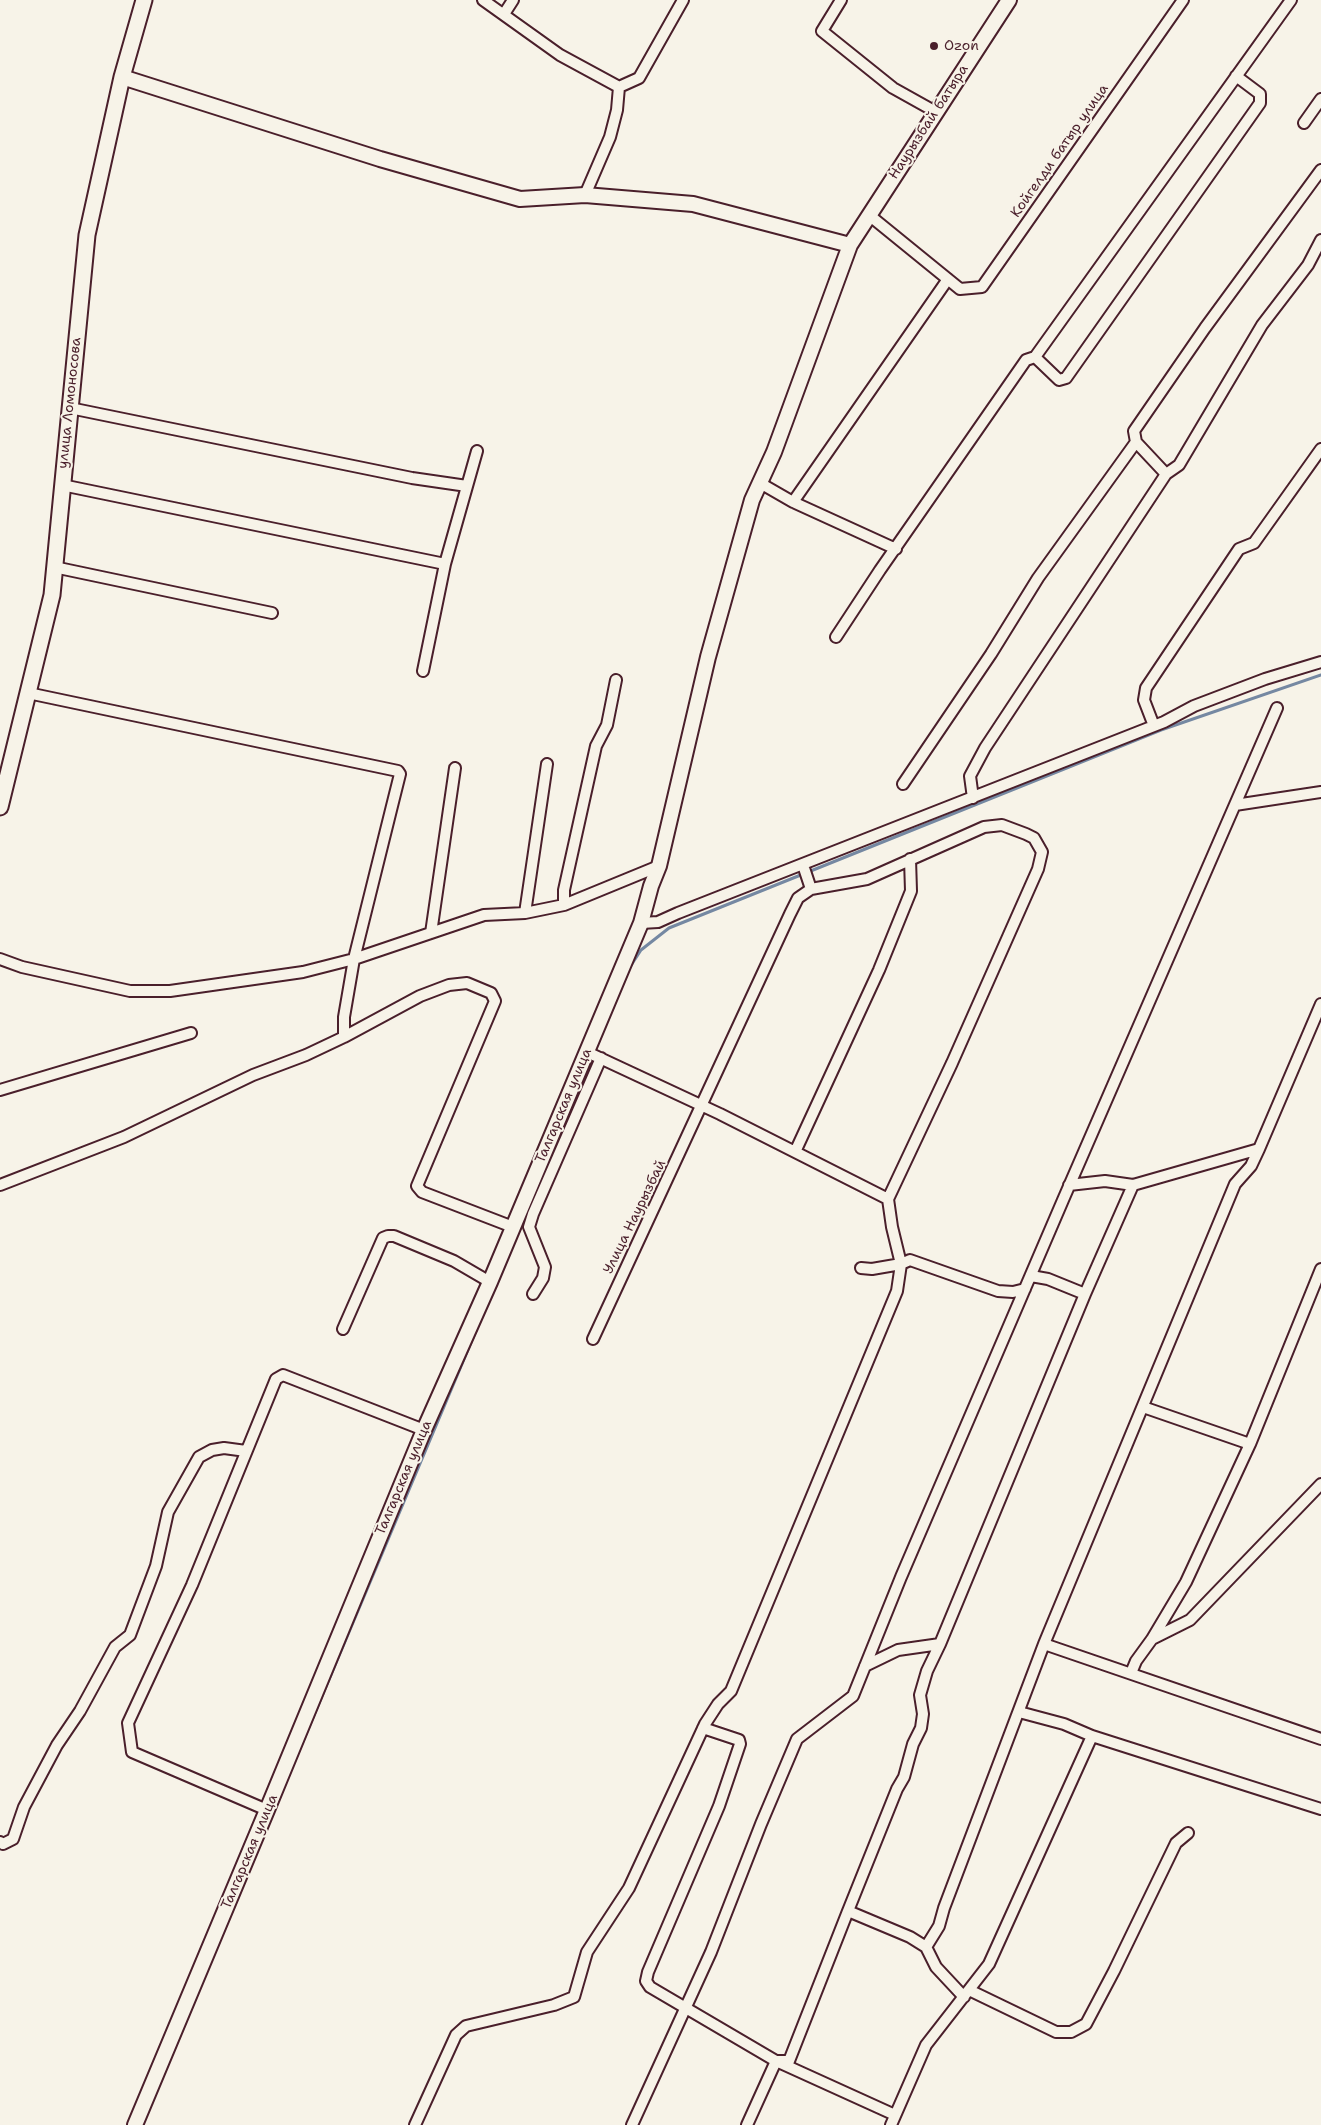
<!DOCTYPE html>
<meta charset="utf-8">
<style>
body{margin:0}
canvas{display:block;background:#f7f3e8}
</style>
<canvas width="1321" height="2125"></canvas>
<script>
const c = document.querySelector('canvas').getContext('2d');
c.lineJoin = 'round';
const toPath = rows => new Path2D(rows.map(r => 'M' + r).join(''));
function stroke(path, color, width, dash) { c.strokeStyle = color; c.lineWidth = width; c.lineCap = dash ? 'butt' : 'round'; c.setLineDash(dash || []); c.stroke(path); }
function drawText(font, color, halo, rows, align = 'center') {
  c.font = font + ' "Shantell Sans",sans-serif'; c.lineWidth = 4; c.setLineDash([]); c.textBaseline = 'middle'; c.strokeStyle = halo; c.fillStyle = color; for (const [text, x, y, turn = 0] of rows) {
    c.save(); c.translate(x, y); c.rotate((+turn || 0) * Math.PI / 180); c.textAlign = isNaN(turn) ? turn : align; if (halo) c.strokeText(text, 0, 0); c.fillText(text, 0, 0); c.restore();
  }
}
const stream = toPath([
 [628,970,641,950,669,928,1161,730,1321,675],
 [293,1765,478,1326]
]);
const street = toPath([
 [483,0,560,55,619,87,617,110,610,137,585,195],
 [841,0,822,31,893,88,936,112],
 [504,14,513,0],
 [619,87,639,78,683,0],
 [1304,123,1321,99],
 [869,215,960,289,982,287,1183,0],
 [1035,357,1059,380,1066,378,1260,103,1260,94,1236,76],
 [70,408,412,478,467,486],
 [1166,474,1136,442,1134,431,1205,328,1321,170],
 [760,483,793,502,948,279],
 [62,485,445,564,477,451],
 [793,502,896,549],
 [54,567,272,613],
 [836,637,880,570,1026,360,1035,357,1291,0],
 [423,671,445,564],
 [28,693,398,771,400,774,392,806,354,959,484,915,525,913,564,905,659,866],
 [1154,726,1144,700,1146,688,1239,549,1254,543,1321,449],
 [903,784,991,654,1038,578,1136,442],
 [973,798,970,776,985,748,1166,474,1179,465,1262,325,1308,265,1321,240],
 [1235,805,1321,792],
 [811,889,867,879,984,827,1002,825,1026,834,1034,838,1042,852,1038,869,952,1063,888,1199],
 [564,905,564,890,596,746,607,725,616,680],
 [525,913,547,764],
 [641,923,658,922,678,913,1164,722,1194,706,1265,679,1321,662],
 [431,933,455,768],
 [0,959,22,967,130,991,170,991,303,972,354,959,344,1017,344,1037],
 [0,1090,191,1033],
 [795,1152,879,970,911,891,910,859],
 [0,1185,124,1137,253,1075,306,1055,344,1037,420,996,449,985,467,983,491,993,495,1001,417,1186,422,1192,513,1227],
 [1069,1185,1105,1181,1133,1185],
 [861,1268,872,1269,901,1264,910,1260,998,1291,1013,1292,1025,1289],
 [1031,1276,1048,1279,1085,1294],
 [533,1294,543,1278,545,1267,529,1227,533,1214,601,1058],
 [343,1329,383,1238,388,1236,394,1236,454,1261,490,1282],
 [593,1339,790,914,798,898,811,889,803,865],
 [1143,1407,1250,1444],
 [1152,1639,1190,1620,1321,1484],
 [1044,1644,1321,1739],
 [865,1666,898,1650,940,1644,1085,1294,1133,1185,1259,1149],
 [1131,1673,1136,1661,1152,1639,1186,1582,1250,1444,1321,1269],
 [1019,1712,1064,1724,1092,1736,1321,1809],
 [703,1728,739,1740,740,1744,719,1806,648,1972,646,1981,650,1987,776,2061,895,2115],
 [267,1810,132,1752,128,1723,192,1585,276,1379,283,1375,424,1430],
 [0,1842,3,1844,13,1839,24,1807,57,1745,80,1711,115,1647,130,1635,156,1566,168,1512,199,1457,212,1450,224,1448,246,1451],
 [926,1947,910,1937,848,1911,897,1789,904,1777,913,1744,921,1728,923,1714,920,1695,927,1671,940,1644],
 [969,1990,1056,2032,1071,2032,1086,2024,1114,1971,1176,1843,1188,1833],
 [964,1997,936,1967,926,1947,939,1926,944,1908,1044,1644,1235,1184,1251,1166,1259,1149,1321,1004],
 [415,2125,456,2035,466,2026,554,2005,574,1997,587,1952,629,1888,705,1724,718,1704,731,1691,897,1291,901,1264,892,1227,888,1199,720,1114,587,1052],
 [632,2125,711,1952,761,1824,797,1739,853,1696,901,1577,1063,1200,1277,708],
 [747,2125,776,2061,789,2061,848,1911],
 [891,2125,926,2045,989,1964,1092,1736]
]);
const secondary = toPath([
 [122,77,380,159,520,199,585,195,693,204,850,245],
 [135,2125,267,1810,424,1430,490,1282,641,923,651,886,659,866,708,657,752,500,774,452,850,245,1009,0]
]);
const primary = toPath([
 [0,807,52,595,87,235,122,77,144,0]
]);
const markers = [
 [934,46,5,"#4a1f2b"]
];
const poiNames = [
 ["Ozon",944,46]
];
const streetNames = [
 ["Наурызбай батыра",929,122,-57],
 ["Койгелди батыр улица",1060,151,-55],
 ["улица Ломоносова",70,403,-84],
 ["Талгарская улица",564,1106,-67],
 ["Улица Наурызбай",635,1217,-64],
 ["Талгарская улица",404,1478,-67],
 ["Талгарская улица",250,1852,-67]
];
stroke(stream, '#7588a2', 3);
stroke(street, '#4a1f2b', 14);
stroke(secondary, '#4a1f2b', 18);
stroke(primary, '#4a1f2b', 19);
stroke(street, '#f7f3e8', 10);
stroke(secondary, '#f7f3e8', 14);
stroke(primary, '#f7f3e8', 15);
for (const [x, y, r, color] of markers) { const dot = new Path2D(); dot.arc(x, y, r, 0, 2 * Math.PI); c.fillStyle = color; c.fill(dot); stroke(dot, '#f7f3e8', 2); }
drawText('14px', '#4a1f2b', '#f7f3e8', poiNames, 'left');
drawText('14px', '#4a1f2b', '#f7f3e8', streetNames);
</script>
